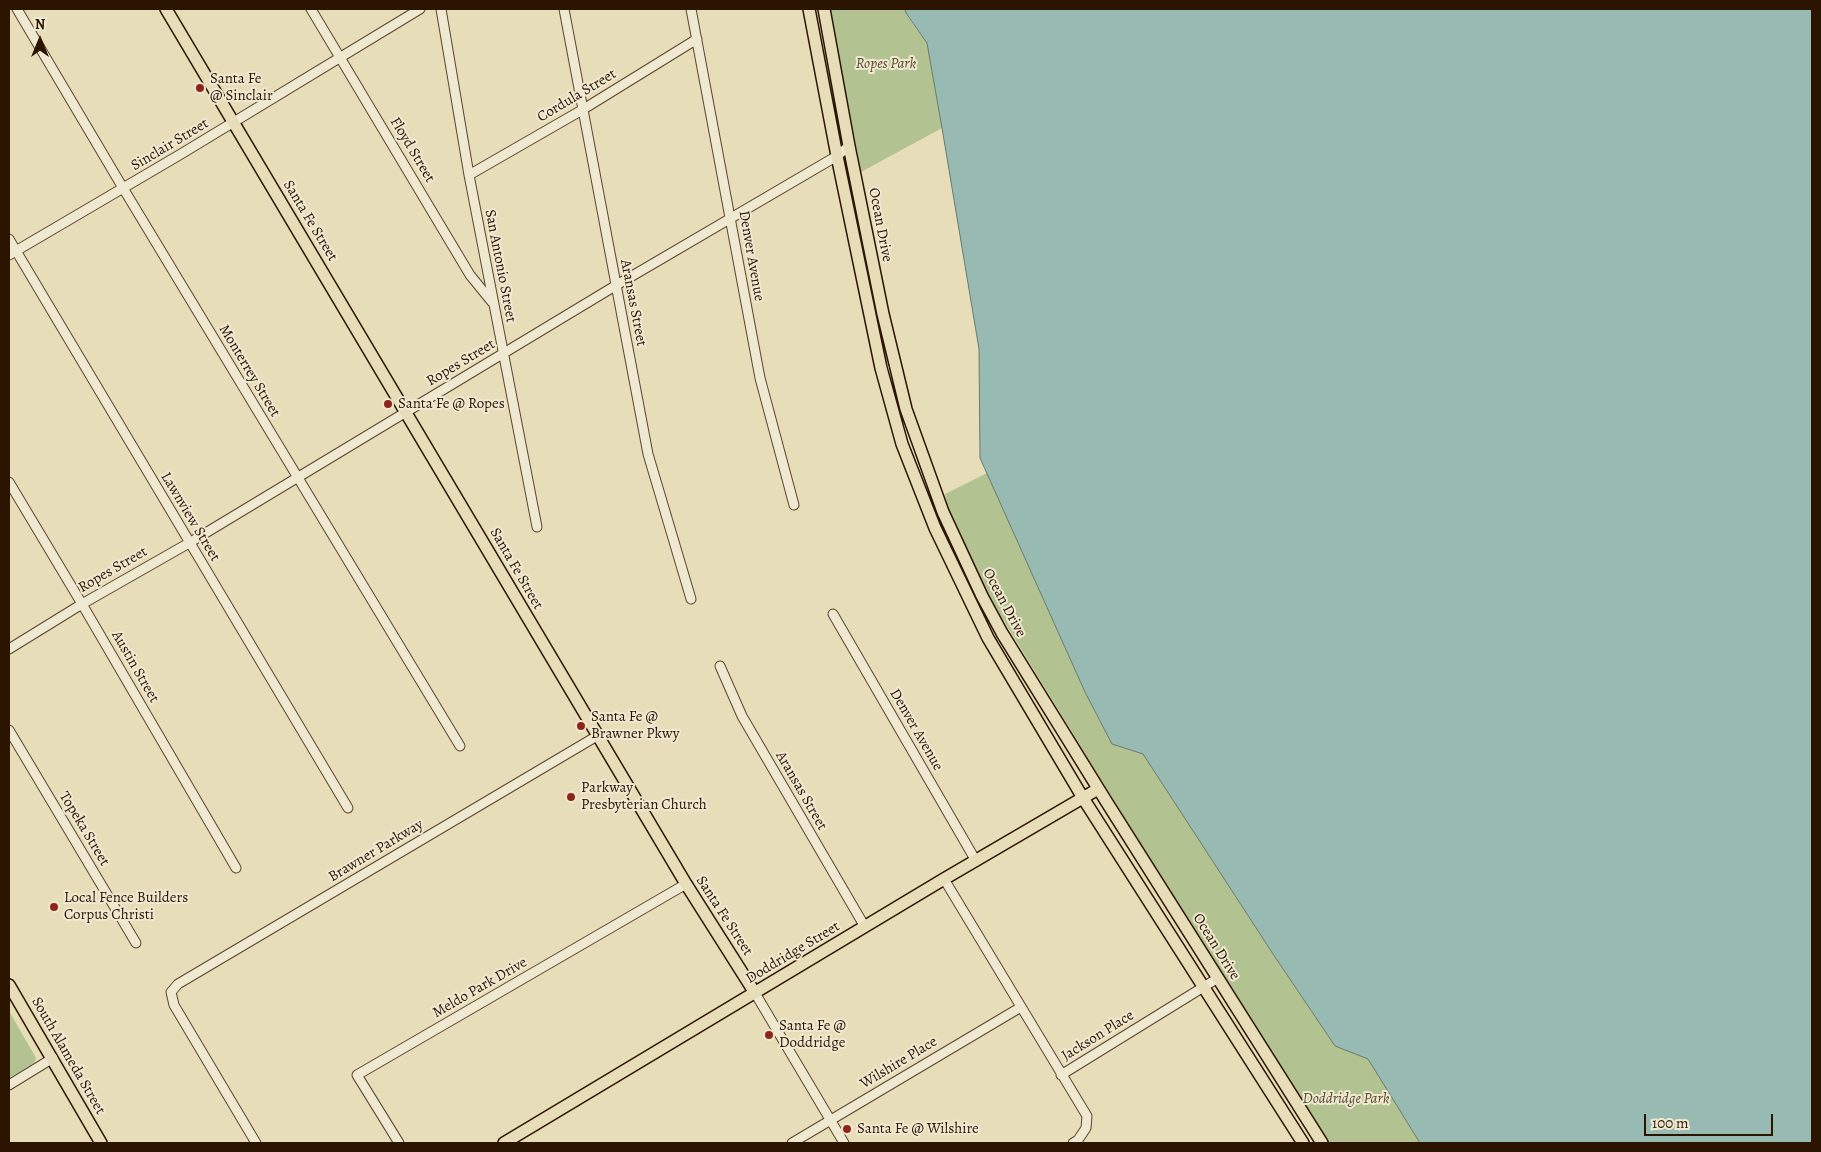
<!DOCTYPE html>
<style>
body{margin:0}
#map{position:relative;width:1821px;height:1152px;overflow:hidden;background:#e8ddb9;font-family:Alegreya,serif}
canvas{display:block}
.frame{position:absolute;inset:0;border:10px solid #2b1400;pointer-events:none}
.north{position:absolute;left:15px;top:15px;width:50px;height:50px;-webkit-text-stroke:4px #f0e9d2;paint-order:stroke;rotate:0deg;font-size:14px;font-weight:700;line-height:20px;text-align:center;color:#2b1400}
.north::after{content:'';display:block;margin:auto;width:18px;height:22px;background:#2b1400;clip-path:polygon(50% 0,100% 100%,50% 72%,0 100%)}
.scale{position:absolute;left:1644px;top:1114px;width:129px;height:22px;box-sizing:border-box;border:2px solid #2b1400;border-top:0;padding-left:6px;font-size:15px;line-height:18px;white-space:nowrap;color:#2b1400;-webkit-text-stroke:4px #f0e9d2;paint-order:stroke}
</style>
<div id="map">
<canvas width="1821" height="1152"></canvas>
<div class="frame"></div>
<div class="north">N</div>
<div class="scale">100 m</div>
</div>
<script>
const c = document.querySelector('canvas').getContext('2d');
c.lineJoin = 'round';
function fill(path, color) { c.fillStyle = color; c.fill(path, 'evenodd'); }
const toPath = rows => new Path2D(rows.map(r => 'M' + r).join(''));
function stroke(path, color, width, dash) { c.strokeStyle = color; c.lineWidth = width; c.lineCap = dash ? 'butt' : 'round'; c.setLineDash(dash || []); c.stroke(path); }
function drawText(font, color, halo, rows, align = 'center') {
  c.font = font + ' Alegreya,serif'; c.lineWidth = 4; c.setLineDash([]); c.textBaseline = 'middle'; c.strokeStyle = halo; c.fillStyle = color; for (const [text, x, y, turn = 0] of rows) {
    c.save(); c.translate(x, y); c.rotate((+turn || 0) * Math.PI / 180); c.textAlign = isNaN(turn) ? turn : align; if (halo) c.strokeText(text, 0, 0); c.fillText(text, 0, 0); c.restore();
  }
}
const green = toPath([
 [830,9,905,9,906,14,927,43,942,128,861,172],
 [987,473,1085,692,1112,744,1143,754,1275,957,1335,1046,1368,1059,1420,1143,1326,1143,1086,755,993,603,972,562,946,502,945,494],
 [9,1011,36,1058,34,1063,9,1078]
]);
const water = toPath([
 [905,9,1812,9,1812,1143,1420,1143,1368,1059,1335,1046,1275,957,1143,754,1112,744,1085,692,980,458,979,349,942,128,927,43,906,13,905,9]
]);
const minor = toPath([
 [17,9,123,188,460,746],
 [311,9,470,275,492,302],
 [441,9,469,175,537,527],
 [564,9,648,454,691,599],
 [691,9,760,378,794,505],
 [469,175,582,110,697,39],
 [9,239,348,808],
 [9,255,181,154,420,9],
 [9,482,82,604,236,868],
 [833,614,976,861],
 [9,649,82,604,189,543,615,286,837,156,849,146],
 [720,666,742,716,865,927],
 [9,730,136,943],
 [944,879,1087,1116,1086,1128,1078,1140,1073,1143],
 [755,993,844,1143],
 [1061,1075,1218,978],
 [9,1085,53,1058],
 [256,1143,174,1005,171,992,178,984,597,736],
 [399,1143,357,1075,686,884],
 [792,1143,1021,1007]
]);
const major = toPath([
 [166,9,686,884,755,993],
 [809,9,837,156,881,368,902,444,935,528,988,638,1083,798,1303,1143],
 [824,9,849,146,883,314,906,409,943,512,982,596,1002,633,1106,801,1322,1143],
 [9,985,101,1143],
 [504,1143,944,879,1098,789]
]);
const markers = [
 [200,88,5,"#8f2418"],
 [388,404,5,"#8f2418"],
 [581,726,5,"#8f2418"],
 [571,797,5,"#8f2418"],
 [54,907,5,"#8f2418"],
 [769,1035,5,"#8f2418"],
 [847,1129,5,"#8f2418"]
];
const parkNames = [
 ["Ropes Park",886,64],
 ["Doddridge Park",1346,1099]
];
const poiNames = [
 ["Santa Fe",210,79],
 ["@ Sinclair",210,96],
 ["Santa Fe @ Ropes",398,404],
 ["Santa Fe @",591,717],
 ["Brawner Pkwy",591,734],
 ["Parkway",581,788],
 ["Presbyterian Church",581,805],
 ["Local Fence Builders",64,898],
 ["Corpus Christi",64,915],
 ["Santa Fe @",779,1026],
 ["Doddridge",779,1043],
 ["Santa Fe @ Wilshire",857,1129]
];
const streetNames = [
 ["Cordula Street",577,96,-31],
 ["Sinclair Street",170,145,-31],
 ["Floyd Street",412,150,59],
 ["Santa Fe Street",310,221,59],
 ["Ocean Drive",880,225,79],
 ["Denver Avenue",751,256,80],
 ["San Antonio Street",500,266,79],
 ["Aransas Street",633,303,79],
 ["Ropes Street",461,363,-31],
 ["Monterrey Street",249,371,59],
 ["Lawnview Street",190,517,59],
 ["Santa Fe Street",516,569,60],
 ["Ropes Street",113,570,-30],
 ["Ocean Drive",1004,603,62],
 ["Austin Street",135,667,60],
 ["Denver Avenue",916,730,60],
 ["Aransas Street",801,791,60],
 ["Topeka Street",84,829,59],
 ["Brawner Parkway",376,851,-31],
 ["Santa Fe Street",724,916,57],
 ["Ocean Drive",1216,947,58],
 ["Doddridge Street",793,953,-31],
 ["Meldo Park Drive",480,988,-30],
 ["Jackson Place",1098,1036,-32],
 ["South Alameda Street",68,1056,60],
 ["Wilshire Place",899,1063,-31]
];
fill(green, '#b3c291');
fill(water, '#97bbb2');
stroke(water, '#6c786b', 1);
stroke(minor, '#5a462e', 11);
stroke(major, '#2b1400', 14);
stroke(minor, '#f0e9d2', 9);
stroke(major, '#e8ddb9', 11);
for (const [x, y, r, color] of markers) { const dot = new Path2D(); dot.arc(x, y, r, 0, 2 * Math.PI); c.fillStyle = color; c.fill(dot); stroke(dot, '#f0e9d2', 2); }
drawText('italic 15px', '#54482c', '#f0e9d2', parkNames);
drawText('15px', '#2b1400', '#f0e9d2', poiNames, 'left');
drawText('15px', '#2b1400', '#f0e9d2', streetNames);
</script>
